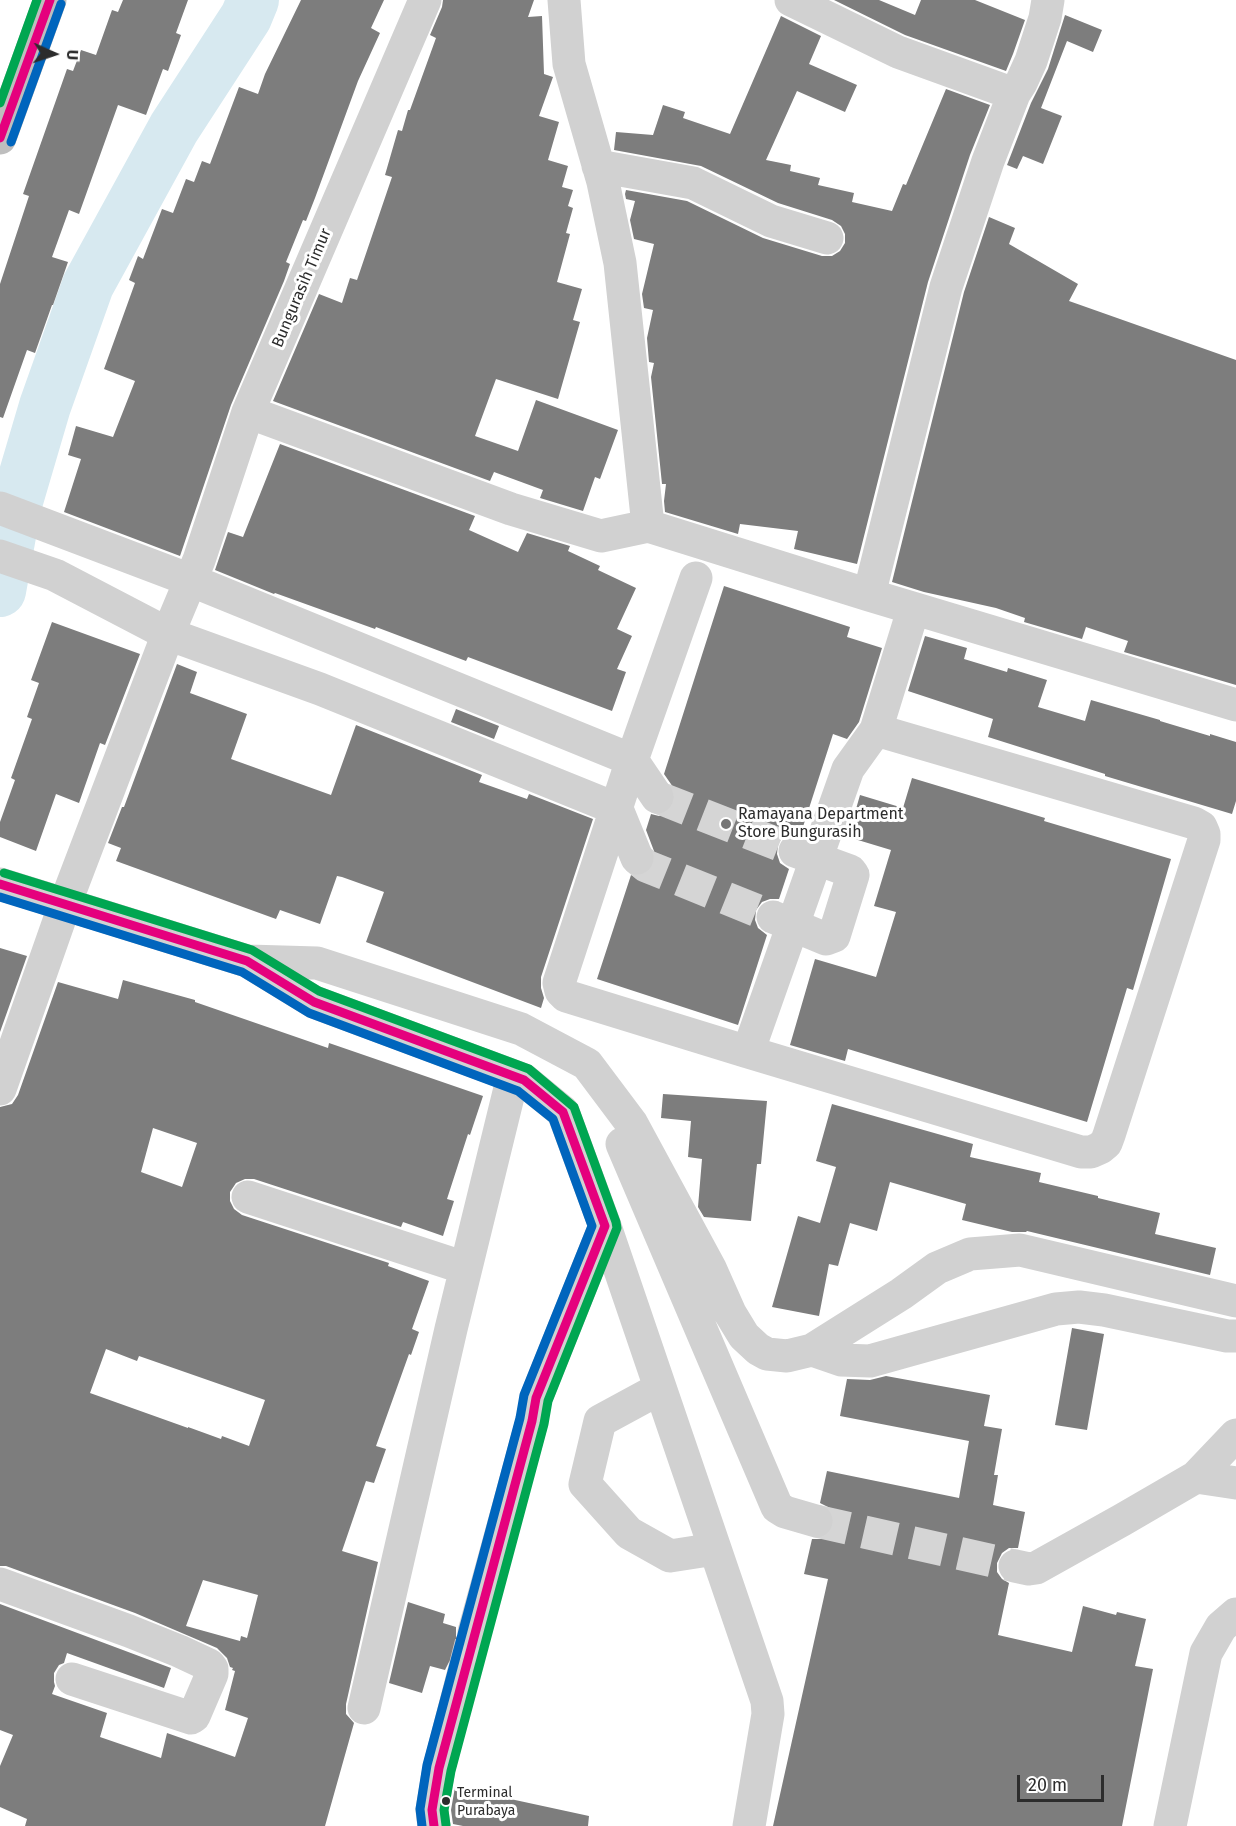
<!DOCTYPE html>
<style>
body{margin:0}
#map{position:relative;width:1236px;height:1826px;overflow:hidden;background:#fff;font-family:"Fira Sans",sans-serif}
canvas{display:block}
.north{position:absolute;left:24px;top:24px;width:60px;height:60px;-webkit-text-stroke:4px #fff;paint-order:stroke;rotate:93deg;font-size:16px;font-weight:700;line-height:24px;text-align:center;color:#2c2c2c}
.north::after{content:'';display:block;margin:auto;width:21px;height:27px;background:#2c2c2c;clip-path:polygon(50% 0,100% 100%,50% 72%,0 100%)}
.scale{position:absolute;left:1017px;top:1775px;width:87px;height:27px;box-sizing:border-box;border:3px solid #2c2c2c;border-top:0;padding-left:8px;font-size:18px;line-height:21px;white-space:nowrap;color:#2c2c2c;-webkit-text-stroke:4px #fff;paint-order:stroke}
</style>
<div id="map">
<canvas width="1236" height="1826"></canvas>
<div class="north">U</div>
<div class="scale">20 m</div>
</div>
<script>
const c = document.querySelector('canvas').getContext('2d');
c.lineJoin = 'round';
const toPath = rows => new Path2D(rows.map(r => 'M' + r).join(''));
function stroke(path, color, width, dash) { c.strokeStyle = color; c.lineWidth = width; c.lineCap = dash ? 'butt' : 'round'; c.setLineDash(dash || []); c.stroke(path); }
function fill(path, color) { c.fillStyle = color; c.fill(path, 'evenodd'); }
function drawText(font, color, halo, rows, align = 'center') {
  c.font = font + ' "Fira Sans",sans-serif'; c.lineWidth = 6; c.setLineDash([]); c.textBaseline = 'middle'; c.strokeStyle = halo; c.fillStyle = color; for (const [text, x, y, turn = 0] of rows) {
    c.save(); c.translate(x, y); c.rotate((+turn || 0) * Math.PI / 180); c.textAlign = isNaN(turn) ? turn : align; if (halo) c.strokeText(text, 0, 0); c.fillText(text, 0, 0); c.restore();
  }
}
const river = toPath([
 [0,591,15,508,45,406,88,285,174,128,246,17,253,0]
]);
const building = toPath([
 [123,0,188,0,176,33,181,35,168,71,163,69,146,115,118,105,79,214,69,210,52,257,68,262,53,305,52,305,35,353,27,350,3,418,0,417,0,284,29,196,23,194,67,69,73,71,81,50,96,55,112,10,118,12],
 [301,0,384,0,371,28,380,33,358,81,315,198,306,221,303,220,286,262,290,264,284,281,231,405,180,556,64,512,81,459,68,455,76,426,113,437,135,381,104,369,135,283,129,280,138,256,143,259,162,209,173,213,186,179,194,182,202,161,210,164,239,87,258,94,265,74],
 [443,0,534,0,528,17,542,16,544,74,553,77,539,116,559,122,548,160,568,166,562,187,573,190,568,206,573,208,566,233,570,234,557,282,582,289,573,320,580,322,558,399,496,379,475,436,518,451,536,400,618,430,600,479,595,477,583,511,540,498,543,490,494,472,490,481,273,401,319,294,342,303,350,278,357,280,392,177,385,175,398,130,402,131,408,110,410,110,436,38,430,35,442,7],
 [834,0,879,0,915,15,921,0,975,0,1025,20,1013,54,1006,71,905,35],
 [1065,15,1102,30,1093,52,1067,41,1041,108,1062,116,1043,164,1023,156,1017,169,1007,165,1031,103,1048,69],
 [781,16,821,36,809,64,857,85,845,112,797,91,766,160,791,165,790,171,820,178,818,185,854,193,852,202,892,211,903,184,906,185,946,89,990,105,970,155,928,282,857,564,794,549,798,531,740,524,738,534,665,512,664,501,666,484,662,484,651,377,654,363,649,362,647,338,653,310,644,308,642,294,654,244,634,239,630,220,635,201,626,199,625,194,626,190,687,201,763,238,822,256,832,256,840,251,845,243,845,234,841,226,832,220,778,203,701,166,614,150,616,132,653,135,663,105,685,112,683,118,730,134],
 [989,217,1015,228,1009,244,1078,284,1069,301,1236,360,1236,685,1124,652,1128,641,1086,627,1082,639,1024,622,1025,618,996,608,924,592,892,582,964,292],
 [280,444,475,516,469,530,518,552,527,533,570,546,568,551,600,566,598,570,636,588,617,629,632,636,617,669,626,672,612,711,468,657,466,661,376,627,375,629,275,593,274,594,215,570,228,532,243,537],
 [724,586,850,627,847,637,882,648,859,722,847,739,833,734,801,833,791,833,783,836,778,844,777,854,780,863,789,869,779,899,770,899,762,902,756,910,755,920,758,928,767,935,738,1025,597,979,631,875,635,877,645,875,651,870,655,861,654,851,646,830,651,814,659,816,667,813,674,805,676,795,673,787,664,774],
 [52,622,140,654,105,745,100,743,79,803,56,794,36,851,0,837,0,822,15,780,11,778,32,719,27,717,39,683,31,680],
 [925,636,967,648,964,659,1007,672,1008,668,1047,680,1038,707,1085,721,1091,700,1160,720,1160,721,1210,736,1210,734,1236,742,1236,801,1232,814,1105,776,1105,774,988,737,993,719,908,691],
 [177,664,197,672,190,693,247,714,231,759,331,795,356,725,482,775,479,782,527,799,529,794,593,819,541,977,541,988,544,998,541,1008,366,942,384,892,342,877,337,876,320,924,280,910,276,919,116,861,121,848,108,843,122,807,124,807],
 [456,709,499,726,494,739,451,722],
 [912,778,1045,818,1044,821,1171,859,1133,990,1127,988,1087,1122,848,1049,845,1061,790,1045,815,959,876,977,896,912,874,906,891,850,848,837,860,795,903,808],
 [0,948,27,956,0,1032],
 [123,980,195,1000,195,1002,328,1048,329,1043,483,1096,470,1135,468,1134,447,1199,454,1201,443,1236,403,1222,401,1227,254,1179,245,1179,236,1183,230,1192,230,1201,234,1209,242,1215,389,1263,388,1266,429,1281,412,1329,419,1332,411,1355,409,1354,376,1446,386,1449,374,1483,366,1481,342,1551,378,1562,346,1704,346,1714,354,1723,325,1826,25,1826,27,1819,0,1807,0,1766,13,1735,0,1730,0,1604,171,1668,164,1688,67,1653,64,1663,59,1665,54,1673,54,1682,55,1686,52,1694,107,1713,100,1737,161,1758,167,1733,235,1757,248,1718,225,1710,235,1671,232,1670,233,1668,230,1667,227,1658,217,1648,135,1613,6,1566,0,1566,0,1107,12,1104,18,1095,58,982,118,999],
 [153,1128,197,1143,182,1187,141,1172],
 [106,1349,137,1361,139,1356,265,1400,249,1446,222,1436,221,1439,188,1427,188,1428,90,1393],
 [203,1580,258,1595,247,1638,241,1636,240,1641,186,1626],
 [663,1094,767,1101,761,1164,757,1164,751,1221,704,1217,698,1207,702,1159,688,1157,691,1121,661,1118],
 [832,1104,973,1144,970,1157,1041,1173,1039,1182,1098,1196,1098,1198,1160,1213,1155,1234,1216,1248,1210,1275,1027,1231,1026,1232,1012,1232,962,1220,966,1204,890,1182,877,1231,850,1223,838,1266,829,1264,819,1316,772,1307,798,1216,820,1223,836,1167,816,1161],
 [1072,1328,1104,1334,1087,1430,1055,1425],
 [886,1376,990,1395,984,1426,1002,1429,994,1475,998,1475,993,1505,1025,1512,1018,1548,1009,1548,1002,1553,997,1563,997,1572,1002,1579,1009,1583,998,1635,1072,1652,1083,1606,1116,1615,1117,1612,1146,1619,1135,1666,1153,1669,1122,1826,773,1826,828,1579,804,1574,812,1539,821,1539,829,1535,834,1526,834,1516,830,1508,820,1503,827,1471,959,1498,969,1441,840,1416,847,1379,870,1380],
 [408,1602,445,1614,443,1623,456,1627,456,1636,460,1645,468,1650,477,1650,475,1661,467,1657,457,1657,449,1662,445,1670,430,1666,422,1693,389,1683],
 [455,1787,589,1816,588,1826,463,1826,453,1824,451,1810]
]);
const minorTunnel = toPath([
 [657,797,795,851],
 [637,858,646,866,773,917],
 [816,1521,1015,1566],
 [463,1675,474,1632]
]);
const minor = toPath([
 [564,0,569,64,603,182,620,263,648,526],
 [791,0,898,52,1014,94],
 [598,166,693,183,771,221,827,238],
 [248,412,511,509,601,536,648,526,869,595,1236,705],
 [0,508,190,580,632,760,657,797],
 [0,556,55,575,168,634,320,689,617,809,637,858],
 [696,578,632,760,559,983,561,991,566,996,748,1052],
 [869,595,946,287,988,161,1014,94,1021,83,1031,61,1045,18,1048,0],
 [876,730,1194,823,1201,827,1204,834,1204,840,1109,1135,1106,1143,1100,1148,1091,1152,1081,1152,748,1052,848,769,876,730],
 [876,730,910,620],
 [0,884,247,961,314,1002,524,1080,563,1112,605,1226,767,1701,768,1714,749,1826],
 [773,917,826,939,834,936,853,875,850,871,795,851],
 [248,961,317,963,521,1029,587,1064,632,1124,710,1268,730,1313,744,1336,758,1349,767,1354,787,1356,812,1350,901,1294,937,1268,970,1254,1020,1250,1236,1301],
 [0,1089,65,904,168,634,199,560,248,412,425,0],
 [622,1144,777,1507,785,1512,816,1521],
 [248,1197,465,1268],
 [812,1350,841,1360,870,1361,1056,1309,1079,1307,1104,1310,1227,1336,1236,1336],
 [659,1389,600,1421,585,1484,629,1533,670,1556,715,1549],
 [536,1398,605,1226],
 [1196,1477,1236,1435],
 [1015,1566,1029,1569,1036,1568,1122,1520,1196,1477,1236,1483],
 [0,1584,129,1631,179,1651,209,1665,212,1669,212,1674,194,1716,191,1718,72,1679],
 [474,1632,532,1421],
 [364,1708,451,1329,513,1076],
 [434,1826,432,1810,439,1768,463,1675],
 [1170,1826,1206,1653,1221,1627,1236,1614]
]);
const highway = toPath([
 [0,138,50,0]
]);
const bus1 = toPath([
 [0,138,50,0],
 [0,884,247,961,314,1002,524,1080,563,1112,605,1226,536,1398,532,1421,439,1768,432,1810,434,1826]
]);
const bus2 = toPath([
 [11,142,61,4],
 [0,897,242,972,309,1013,518,1091,553,1119,592,1226,524,1395,520,1418,427,1765,420,1809,422,1826]
]);
const bus3 = toPath([
 [0,103,37,0],
 [4,873,252,950,319,991,529,1069,574,1107,616,1222,617,1228,548,1401,544,1424,451,1771,444,1810,446,1825]
]);
const markers = [
 [726,824,6,"#767676"],
 [446,1801,5,"#2c2c2c"]
];
const busNames = [
 ["Terminal",457,1793],
 ["Purabaya",457,1811]
];
const streetNames = [
 ["Bungurasih Timur",302,288,-67]
];
const poiNames = [
 ["Ramayana Department",738,815],
 ["Store Bungurasih",738,833]
];
stroke(river, '#d7e9f0', 52);
fill(building, '#7d7d7d');
stroke(minorTunnel, '#d5d5d5', 33, [33, 16]);
stroke(minor, '#d1d1d1', 33);
stroke(highway, '#bebebe', 33);
stroke(bus1, '#e5007d', 9);
stroke(bus2, '#0065bd', 9);
stroke(bus3, '#00a651', 9);
for (const [x, y, r, color] of markers) { const dot = new Path2D(); dot.arc(x, y, r, 0, 2 * Math.PI); c.fillStyle = color; c.fill(dot); stroke(dot, '#fff', 2); }
drawText('14px', '#2c2c2c', '#fff', busNames, 'left');
drawText('16px', '#2c2c2c', '#fff', streetNames);
drawText('16px', '#2c2c2c', '#fff', poiNames, 'left');
</script>
